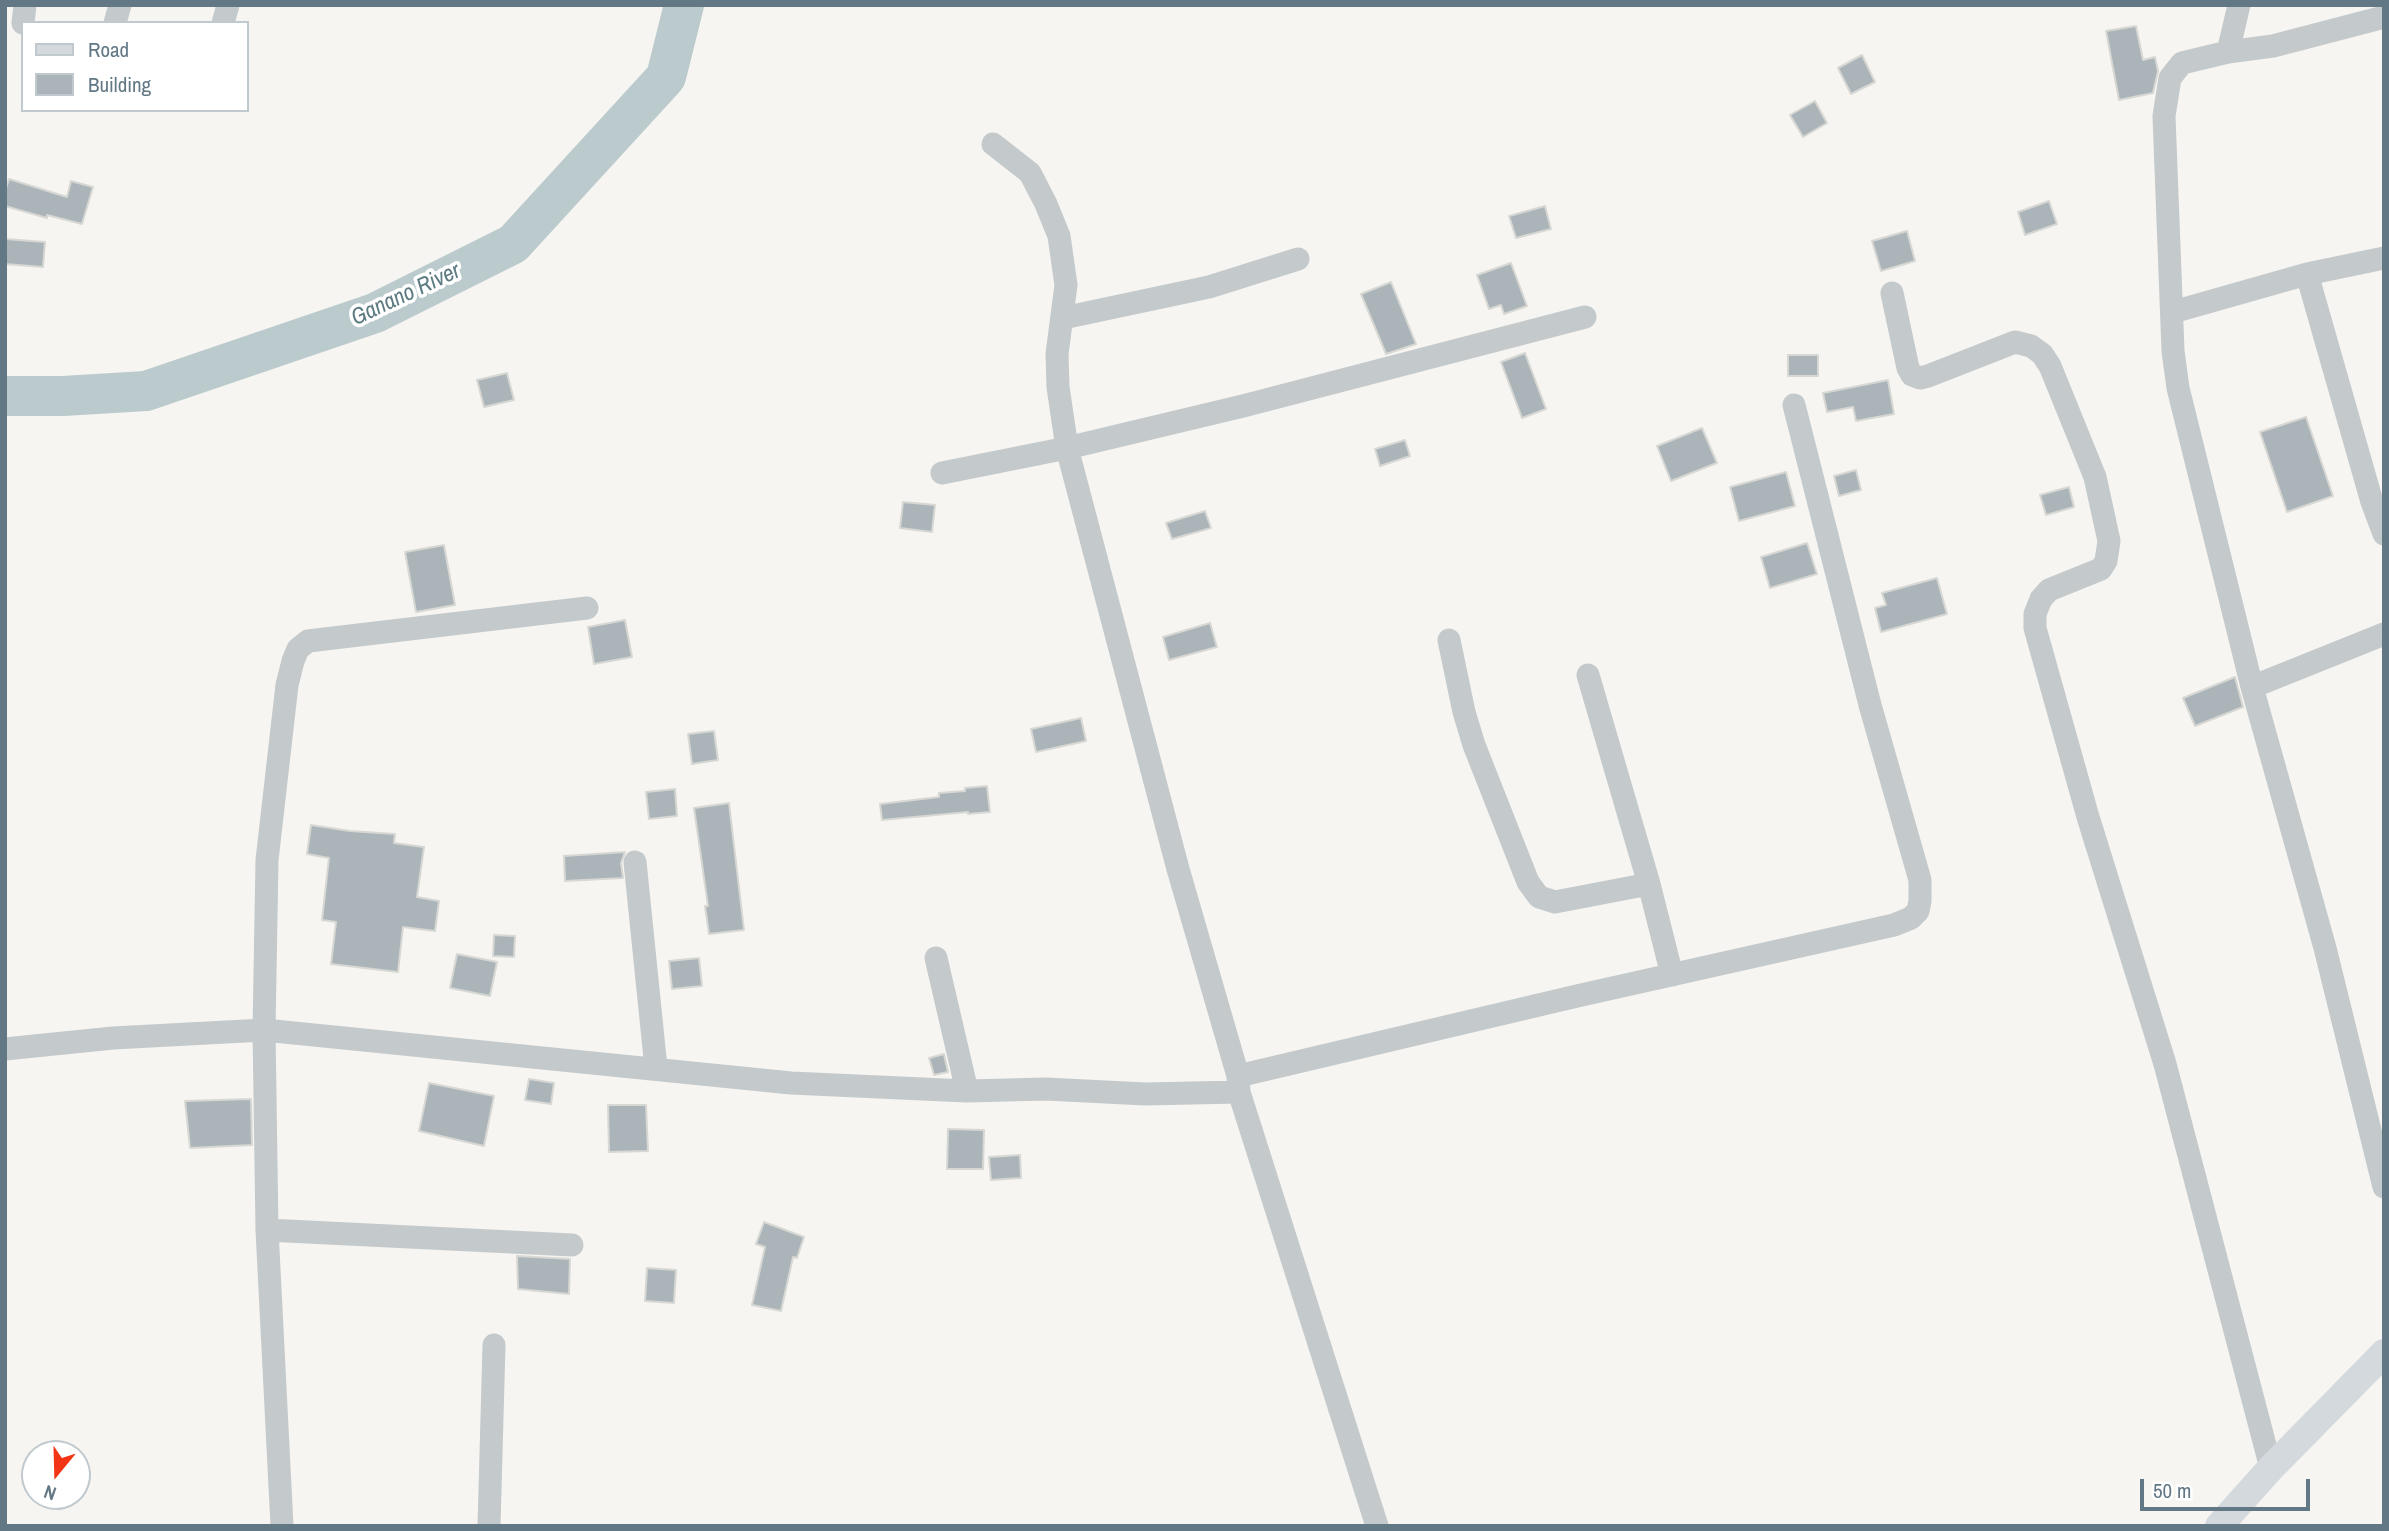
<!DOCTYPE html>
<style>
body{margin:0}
#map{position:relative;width:2389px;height:1531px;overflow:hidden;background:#f6f5f1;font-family:"Archivo Narrow",sans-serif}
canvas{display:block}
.frame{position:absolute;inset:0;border:7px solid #627885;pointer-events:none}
.legend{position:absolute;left:21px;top:21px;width:228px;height:91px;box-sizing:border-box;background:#fff;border:2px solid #c0c9ce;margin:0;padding:9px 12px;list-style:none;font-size:21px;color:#627885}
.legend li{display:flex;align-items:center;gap:14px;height:35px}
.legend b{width:35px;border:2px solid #c0c9ce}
.north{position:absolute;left:21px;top:1440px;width:70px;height:70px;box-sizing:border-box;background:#fff;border:2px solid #c0c9ce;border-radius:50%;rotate:199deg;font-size:19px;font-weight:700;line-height:28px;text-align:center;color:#627885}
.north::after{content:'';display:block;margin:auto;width:24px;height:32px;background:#f23615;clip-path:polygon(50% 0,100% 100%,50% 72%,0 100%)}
.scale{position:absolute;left:2140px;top:1479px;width:170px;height:32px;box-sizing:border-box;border:4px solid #627885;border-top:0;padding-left:9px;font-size:21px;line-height:24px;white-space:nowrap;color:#627885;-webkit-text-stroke:5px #fff;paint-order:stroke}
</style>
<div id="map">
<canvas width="2389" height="1531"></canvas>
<div class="frame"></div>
<ul class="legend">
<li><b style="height:9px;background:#d3d9dd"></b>Road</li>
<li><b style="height:19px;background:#abb5b9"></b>Building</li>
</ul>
<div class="north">N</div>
<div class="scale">50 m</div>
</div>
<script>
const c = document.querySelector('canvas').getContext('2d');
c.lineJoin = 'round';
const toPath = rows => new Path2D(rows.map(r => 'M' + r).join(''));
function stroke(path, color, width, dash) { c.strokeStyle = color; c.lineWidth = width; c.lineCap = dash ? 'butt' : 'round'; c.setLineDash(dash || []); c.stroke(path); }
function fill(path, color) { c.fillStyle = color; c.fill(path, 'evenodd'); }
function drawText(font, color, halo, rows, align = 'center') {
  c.font = font + ' "Archivo Narrow",sans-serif'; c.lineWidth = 7; c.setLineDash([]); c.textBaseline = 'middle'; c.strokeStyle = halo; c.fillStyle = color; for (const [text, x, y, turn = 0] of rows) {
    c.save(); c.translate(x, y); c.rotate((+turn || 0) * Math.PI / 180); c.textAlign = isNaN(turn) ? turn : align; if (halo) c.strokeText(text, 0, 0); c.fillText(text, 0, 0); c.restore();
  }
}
const river = toPath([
 [5,396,63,396,146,391,375,313,513,244,666,77,684,5]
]);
const building = toPath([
 [2136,26,2143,60,2155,57,2158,71,2153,93,2119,100,2106,31,2136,26],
 [1862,55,1875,82,1851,94,1838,68,1862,55],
 [1815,101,1827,123,1803,137,1790,115,1815,101],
 [9,179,67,197,71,181,93,187,82,224,47,215,47,218,5,206,5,192,9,179],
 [2049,201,2057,224,2025,235,2018,212,2049,201],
 [1545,206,1551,229,1516,238,1509,216,1545,206],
 [1907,231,1915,261,1881,271,1872,241,1907,231],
 [5,239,45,242,43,267,5,264,5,239],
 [1511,263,1527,306,1504,314,1501,305,1489,309,1477,275,1511,263],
 [1391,282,1416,344,1386,354,1361,294,1391,282],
 [1525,353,1546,409,1522,418,1501,362,1525,353],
 [1788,355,1818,355,1818,376,1788,376,1788,355],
 [507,373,514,400,484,407,477,380,507,373],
 [1888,380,1894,414,1856,421,1853,407,1827,412,1823,393,1888,380],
 [2306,417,2333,496,2287,512,2260,432,2306,417],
 [1702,428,1717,463,1671,481,1657,446,1702,428],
 [1405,440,1410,456,1380,466,1375,449,1405,440],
 [1856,470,1861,490,1839,496,1834,476,1856,470],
 [1786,472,1795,506,1739,521,1730,487,1786,472],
 [2069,487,2074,507,2046,515,2040,495,2069,487],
 [903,502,935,505,932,532,900,528,903,502],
 [1205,511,1211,528,1172,539,1166,523,1205,511],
 [1807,543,1817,574,1770,588,1761,557,1807,543],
 [444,545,455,605,416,612,405,552,444,545],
 [1937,578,1947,614,1881,632,1875,608,1886,605,1882,593,1937,578],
 [625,620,632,657,594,664,588,627,625,620],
 [1210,623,1217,647,1169,660,1163,637,1210,623],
 [2235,677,2243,707,2195,726,2183,698,2235,677],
 [1081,718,1086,741,1036,752,1031,729,1081,718],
 [714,731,718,760,692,764,688,734,714,731],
 [987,786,990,812,968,814,968,812,882,820,880,804,939,797,939,793,965,791,965,788,987,786],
 [675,789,677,816,649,819,646,792,675,789],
 [729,803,744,930,709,934,705,906,708,906,694,808,729,803],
 [311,825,350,831,395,834,394,843,424,847,417,897,439,901,435,931,403,927,398,972,331,964,336,922,322,920,329,858,307,854,311,825],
 [625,852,621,863,623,878,565,881,564,856,625,852],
 [494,935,515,936,514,957,493,956,494,935],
 [457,954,497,962,490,996,450,988,457,954],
 [699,958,702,986,672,989,669,961,699,958],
 [944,1054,948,1072,934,1075,929,1058,944,1054],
 [529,1079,554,1083,551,1104,525,1100,529,1079],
 [429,1083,494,1096,484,1146,419,1131,429,1083],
 [251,1099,252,1145,190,1148,185,1101,251,1099],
 [608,1105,646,1105,648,1151,609,1152,608,1105],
 [948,1129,984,1130,983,1169,947,1169,948,1129],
 [1020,1155,1021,1178,991,1180,989,1157,1020,1155],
 [764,1222,804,1237,797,1258,793,1257,781,1311,752,1305,765,1247,756,1244,764,1222],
 [517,1256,570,1259,569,1294,518,1289,517,1256],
 [647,1268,676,1270,674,1303,645,1301,647,1268]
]);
const minor = toPath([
 [2384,17,2273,46,2228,52,2182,63,2170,78,2164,116,2173,351,2178,388,2252,687,2325,948,2384,1187],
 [23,23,25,5],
 [115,23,120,5],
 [223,23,228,5],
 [2228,52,2239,5],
 [993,144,1030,173,1046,204,1059,236,1066,285,1057,354,1058,387,1067,448,1178,869,1238,1076,1239,1092,1377,1526],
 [2307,274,2372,502,2384,534],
 [1892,293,1908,368,1912,375,1920,378,1928,376,2015,342,2031,346,2042,354,2050,366,2095,477,2109,541,2106,561,2101,569,2049,590,2041,599,2035,614,2035,628,2088,817,2165,1064,2271,1468],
 [2173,312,2307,274,2384,258],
 [1063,318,1209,287,1298,259],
 [942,473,1067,448,1243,406,1585,317],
 [1449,640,1464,712,1474,745,1528,882,1539,897,1555,902,1649,884],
 [1588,675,1649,884,1672,975],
 [2252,687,2384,634],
 [635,862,656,1068],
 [936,958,967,1091],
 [5,1049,113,1038,264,1030,791,1083,967,1091,1046,1089,1145,1094,1239,1092],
 [1238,1076,1577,996,1894,925,1911,918,1918,911,1920,901,1920,880,1870,705,1794,405],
 [267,1230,572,1245],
 [282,1526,267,1230,264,1030,267,860,287,685,293,661,298,649,308,641,587,608],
 [489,1526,494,1345]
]);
const major = toPath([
 [2219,1526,2271,1468,2384,1353]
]);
const waterNames = [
 ["Ganano River",406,295,-25]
];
stroke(river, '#bbcacd', 40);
fill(building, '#abb5b9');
stroke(building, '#d7d7d4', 2);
stroke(minor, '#c4c9cb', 23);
stroke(major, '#d3d9dd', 28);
drawText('italic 23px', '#5d7b82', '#fff', waterNames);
</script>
